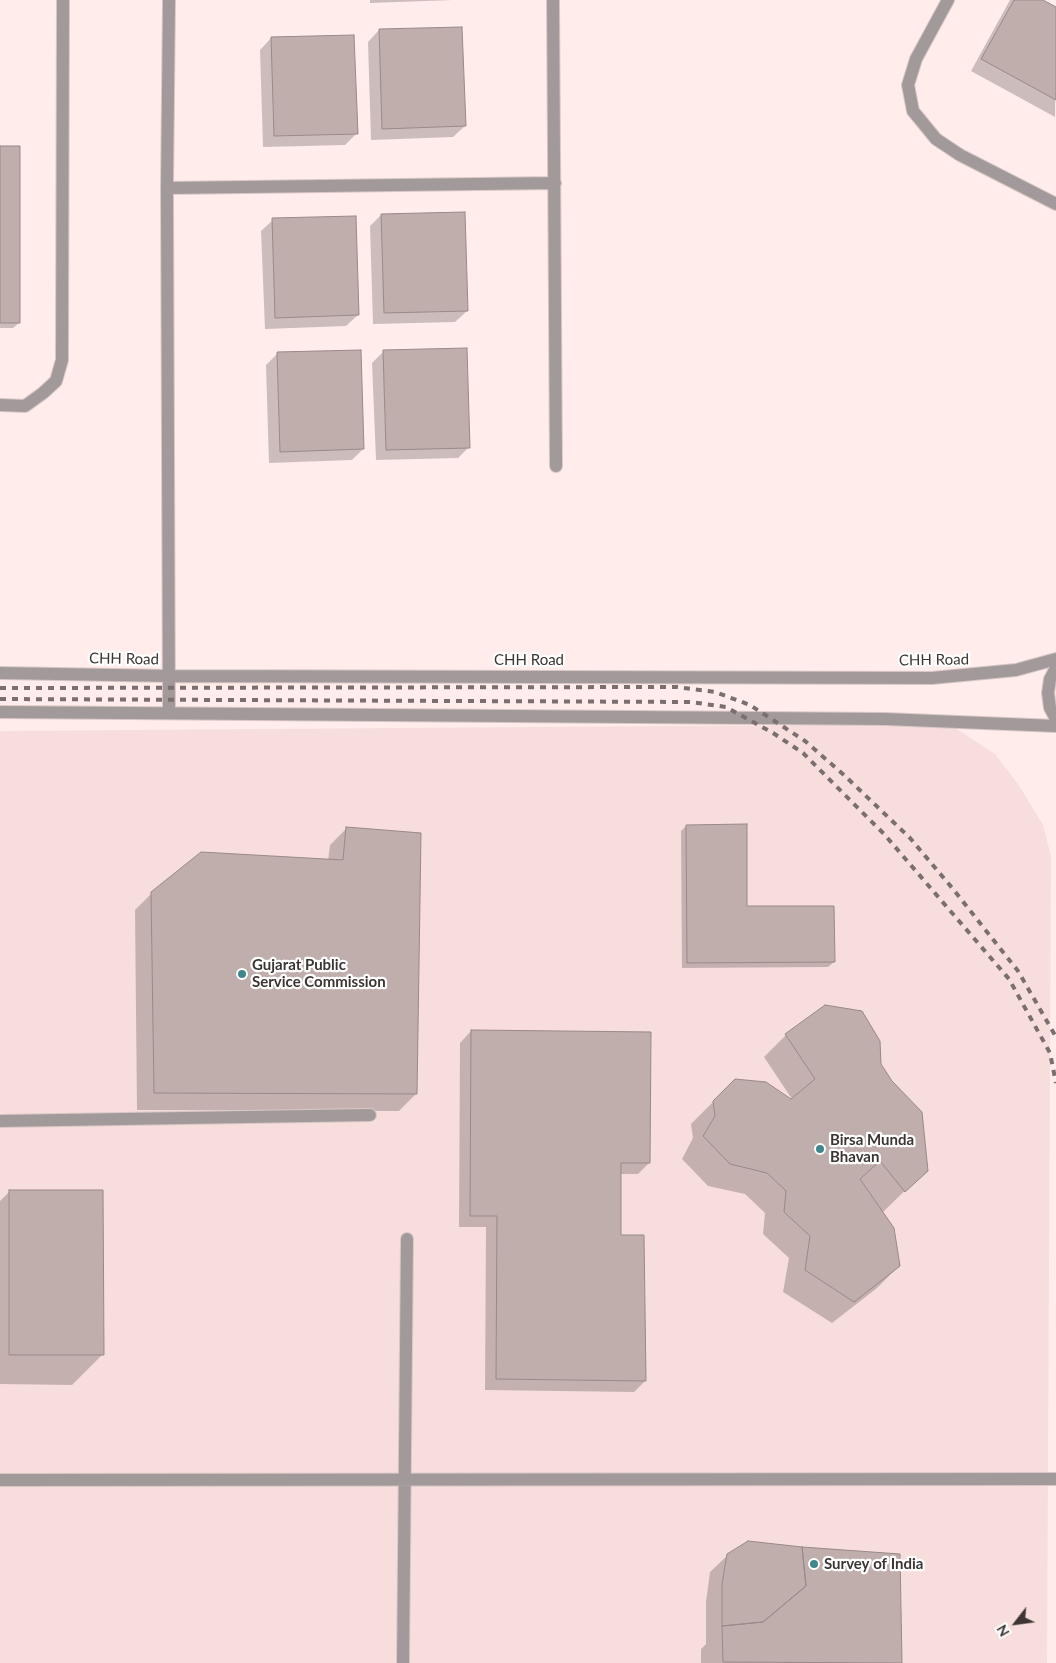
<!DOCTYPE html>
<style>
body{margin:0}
#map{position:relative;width:1056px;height:1663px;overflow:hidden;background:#ffeceb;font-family:Lato,sans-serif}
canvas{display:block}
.north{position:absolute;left:991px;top:1598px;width:50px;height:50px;-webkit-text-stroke:4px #fff;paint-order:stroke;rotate:240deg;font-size:14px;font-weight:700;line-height:20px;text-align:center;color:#3c3534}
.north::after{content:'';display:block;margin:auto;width:18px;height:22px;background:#3c3534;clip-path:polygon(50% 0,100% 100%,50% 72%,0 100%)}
</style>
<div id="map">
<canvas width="1056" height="1663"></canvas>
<div class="north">N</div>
</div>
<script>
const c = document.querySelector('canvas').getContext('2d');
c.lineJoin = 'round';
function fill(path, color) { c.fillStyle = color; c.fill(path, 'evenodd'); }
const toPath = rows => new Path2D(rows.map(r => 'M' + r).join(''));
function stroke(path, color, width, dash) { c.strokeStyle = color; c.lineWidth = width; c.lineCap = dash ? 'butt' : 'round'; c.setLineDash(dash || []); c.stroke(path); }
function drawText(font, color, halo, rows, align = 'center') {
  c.font = font + ' Lato,sans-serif'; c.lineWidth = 4.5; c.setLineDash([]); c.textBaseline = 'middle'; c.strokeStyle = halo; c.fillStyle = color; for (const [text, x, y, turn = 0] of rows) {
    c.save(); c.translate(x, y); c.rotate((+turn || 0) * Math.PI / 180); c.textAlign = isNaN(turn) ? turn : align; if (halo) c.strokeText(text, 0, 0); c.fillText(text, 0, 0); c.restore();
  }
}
const built = toPath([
 [949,724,995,754,1018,784,1043,825,1051,856,1047,1663,0,1663,0,731]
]);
const shadow = toPath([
 [370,0,453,0,370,3],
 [1010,0,1040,0,1056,9,1055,117,971,71],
 [379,30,465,126,453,137,371,140,368,42],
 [271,38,357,133,345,145,263,147,260,50],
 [0,147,19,323,13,328,0,328],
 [381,215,467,311,455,322,373,324,370,226],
 [273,220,358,315,346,326,265,329,261,231],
 [384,351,469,447,458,458,376,460,372,363],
 [278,353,363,449,352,460,269,463,266,365],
 [686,826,746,908,834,962,828,967,682,968,681,831],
 [347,828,416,1094,399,1111,137,1110,135,910,152,893,328,861,330,845],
 [471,1031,649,1163,638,1174,620,1174,620,1236,645,1381,634,1392,485,1390,486,1227,459,1227,460,1043],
 [786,1035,879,1064,926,1170,882,1213,899,1266,877,1288,832,1323,783,1292,789,1258,763,1234,765,1213,745,1194,708,1186,682,1159,693,1138,691,1124,735,1080,791,1100,792,1099,764,1057],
 [10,1191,102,1355,72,1385,0,1384,0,1201],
 [728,1555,898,1555,901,1663,701,1663,701,1649,706,1644,706,1602,710,1572]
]);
const building = toPath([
 [1014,0,1043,0,1056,7,1056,100,981,59,1014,0],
 [462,27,466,126,382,129,379,29,462,27],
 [354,35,358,134,274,136,271,37,354,35],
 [0,146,20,146,20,323,0,323,0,146],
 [465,212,468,311,384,313,381,214,465,212],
 [356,216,359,315,275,318,272,218,356,216],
 [467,348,470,448,386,450,383,350,467,348],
 [361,350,364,449,280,452,277,352,361,350],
 [747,824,747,906,834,906,835,962,687,963,686,825,747,824],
 [346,827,421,833,417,1094,154,1093,151,892,201,852,343,860,346,827],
 [825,1005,862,1011,880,1041,881,1064,892,1081,922,1112,928,1171,905,1192,880,1161,860,1179,894,1228,900,1266,854,1302,805,1270,810,1236,784,1212,786,1191,767,1173,730,1164,703,1136,715,1116,713,1101,735,1079,766,1082,791,1099,815,1079,785,1034,825,1005],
 [471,1030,651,1032,650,1163,621,1163,621,1235,644,1235,646,1381,496,1379,497,1216,470,1216,471,1030],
 [9,1190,103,1190,104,1355,9,1355,9,1190],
 [748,1541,802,1547,806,1586,763,1622,722,1626,722,1584,727,1554,748,1541],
 [802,1547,900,1554,902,1663,723,1662,722,1626,763,1622,806,1586,802,1547]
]);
const minor = toPath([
 [169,0,167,188,169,713],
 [553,0,556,466],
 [948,0,916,59,908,85,913,111,936,139,960,155,1056,204],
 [167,188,555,183],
 [0,405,25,406,43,393,56,381,62,360,63,0],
 [1056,668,1050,679,1048,693,1050,708,1056,719],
 [0,673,171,676,932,678,1016,670,1056,659],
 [0,712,885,719,1056,726],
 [0,1121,370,1115],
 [0,1480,1056,1479],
 [403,1663,407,1239]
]);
const rail = toPath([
 [0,688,677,687,715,692,750,705,805,741,844,775,910,838,953,889,1018,971,1056,1037],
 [0,699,691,702,726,707,773,733,803,753,884,834,1009,979,1050,1053,1056,1083]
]);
const markers = [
 [242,974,5,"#3f878b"],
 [820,1149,5,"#3f878b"],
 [814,1564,5,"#3f878b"]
];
const streetNames = [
 ["CHH Road",124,659,1],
 ["CHH Road",529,660],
 ["CHH Road",934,660,-1]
];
const poiNames = [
 ["Gujarat Public",252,965],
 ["Service Commission",252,982],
 ["Birsa Munda",830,1140],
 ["Bhavan",830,1157],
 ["Survey of India",824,1564]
];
fill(built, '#f7dddc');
fill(shadow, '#0003');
fill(building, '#c0aead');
stroke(building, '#998988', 1);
stroke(minor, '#d8c7c6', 14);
stroke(minor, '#a29a9a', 12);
stroke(rail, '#7a6f6e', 4, [6, 6]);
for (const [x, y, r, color] of markers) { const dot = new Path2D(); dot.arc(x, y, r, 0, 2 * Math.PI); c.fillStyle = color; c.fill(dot); stroke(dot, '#fff', 2); }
drawText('15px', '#3c3534', '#fff', streetNames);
drawText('bold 15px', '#3c3534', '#fff', poiNames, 'left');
</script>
